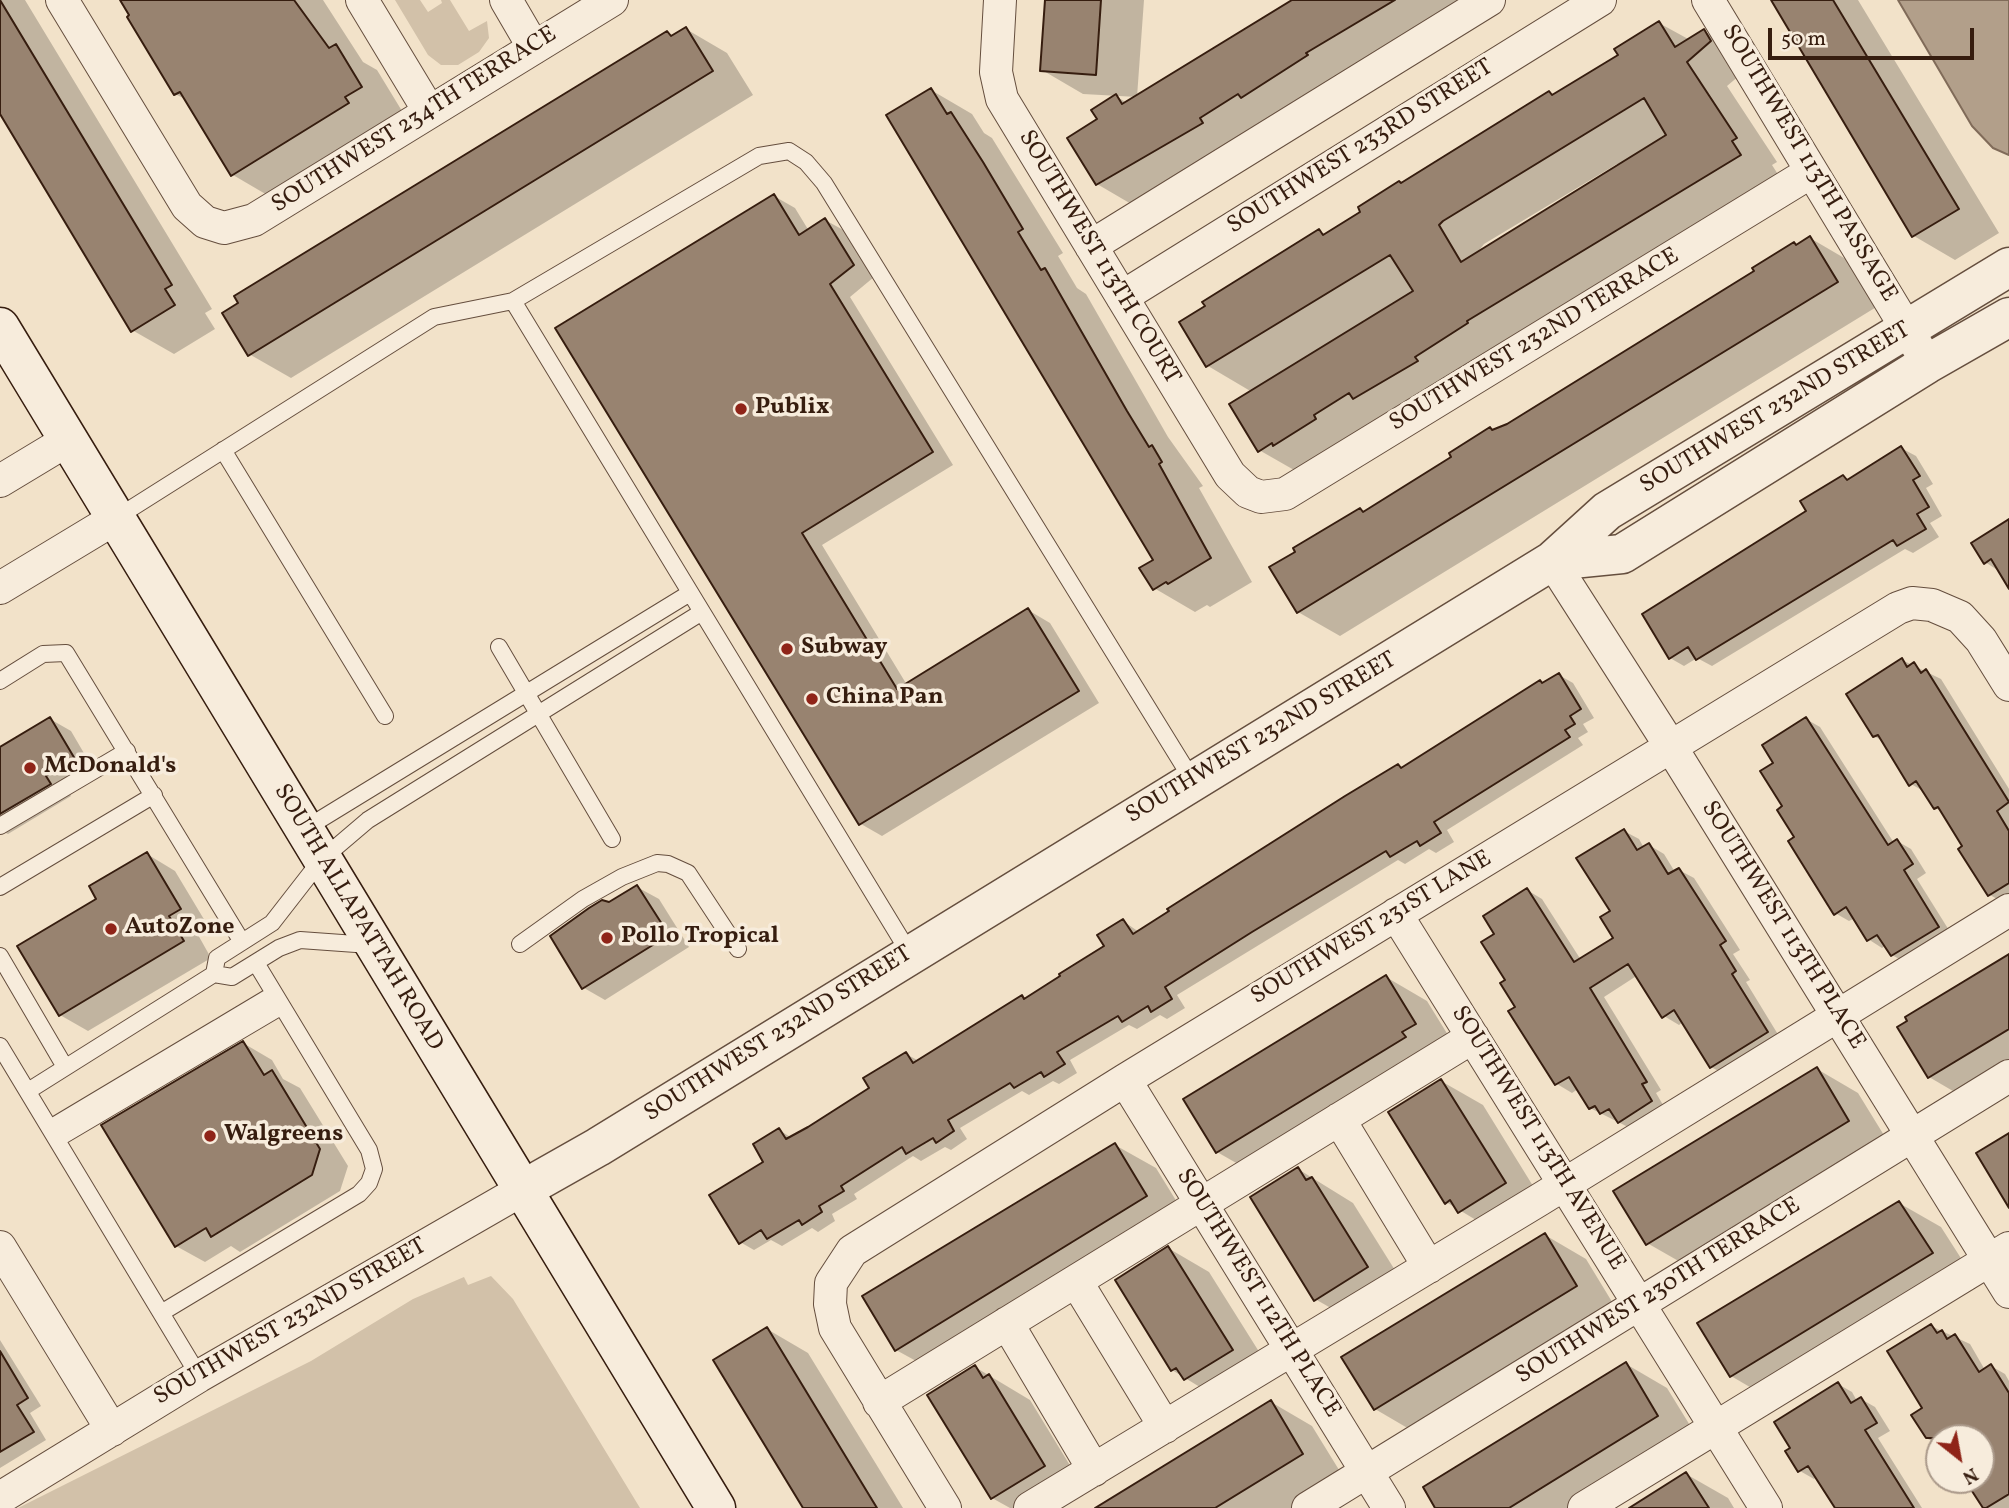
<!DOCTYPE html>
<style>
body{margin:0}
#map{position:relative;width:2009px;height:1508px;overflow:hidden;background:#f2e2c9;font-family:Vollkorn,serif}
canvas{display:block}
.north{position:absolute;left:1925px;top:1424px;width:70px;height:70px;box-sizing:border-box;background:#f7ecdc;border:2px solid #aa998a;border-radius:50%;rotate:149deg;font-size:19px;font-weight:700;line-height:28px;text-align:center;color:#361d0f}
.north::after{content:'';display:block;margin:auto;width:24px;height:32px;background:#8f2418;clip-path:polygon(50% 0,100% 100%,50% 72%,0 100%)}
.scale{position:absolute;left:1768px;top:28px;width:206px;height:32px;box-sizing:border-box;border:4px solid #361d0f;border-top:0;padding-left:9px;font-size:21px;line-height:24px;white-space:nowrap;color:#361d0f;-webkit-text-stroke:5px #f7ecdc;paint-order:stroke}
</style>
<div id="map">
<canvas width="2009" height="1508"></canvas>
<div class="north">N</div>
<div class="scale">50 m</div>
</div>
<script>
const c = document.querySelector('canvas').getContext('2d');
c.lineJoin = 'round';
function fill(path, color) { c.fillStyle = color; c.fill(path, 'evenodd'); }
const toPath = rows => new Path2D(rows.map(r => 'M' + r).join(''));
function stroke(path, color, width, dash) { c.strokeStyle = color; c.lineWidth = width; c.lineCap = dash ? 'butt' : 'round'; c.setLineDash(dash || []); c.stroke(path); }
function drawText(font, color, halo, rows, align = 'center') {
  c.font = font + ' Vollkorn,serif'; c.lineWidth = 7; c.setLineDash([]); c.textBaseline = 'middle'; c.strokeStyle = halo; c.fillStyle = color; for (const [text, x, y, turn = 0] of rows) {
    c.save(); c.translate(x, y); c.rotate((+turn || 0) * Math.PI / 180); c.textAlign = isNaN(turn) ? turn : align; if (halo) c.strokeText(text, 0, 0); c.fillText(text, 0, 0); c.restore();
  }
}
const green = toPath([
 [395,0,420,0,428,12,442,3,441,0,450,0,469,31,487,21,489,38,479,52,458,65,441,65,428,55],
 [491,1276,513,1299,640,1508,18,1508,311,1361,413,1299,464,1277,468,1285]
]);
const water = toPath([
 [1898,0,2009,0,2009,155,1993,148,1972,126,1898,0]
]);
const shadow = toPath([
 [0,0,25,0,212,309,205,313,215,329,174,354,132,330,0,110],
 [119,0,323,0,363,62,377,70,402,111,274,199,233,175,187,100,175,94],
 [1047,0,1144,0,1137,97,1297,0,1480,0,1138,208,1097,184,1099,120,1116,96,1127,103,1137,97,1083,94,1042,70],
 [1773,0,1858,0,1999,233,1955,260,1914,236],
 [1659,23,1690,40,1704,31,1746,55,1752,65,1727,86,1777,162,1772,165,1781,179,1301,474,1259,450,1252,392,1208,366,1181,323,1319,231,1326,235,1549,93,1554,96,1620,56],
 [1617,164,1618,167,1477,253,1484,244],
 [686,29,727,53,753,95,291,378,249,354,667,33,674,36],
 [931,90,972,114,984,133,992,138,1063,253,1058,256,1077,288,1086,294,1168,437,1203,486,1199,488,1252,582,1210,607,1207,605,1195,612,1154,588,1155,560],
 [774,196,795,208,809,231,825,220,847,232,874,277,850,297,953,465,822,545,907,685,1028,610,1050,623,1099,703,882,836,861,824,557,329],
 [1810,238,1851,262,1878,306,1340,636,1298,612,1360,510,1365,513,1454,458,1490,429,1494,431,1508,425],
 [1901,448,1916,456,1933,484,1926,488,1942,516,1930,523,1939,537,1913,553,1905,549,1712,666,1697,658,1684,666,1670,658,1844,477,1849,480],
 [2009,521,2009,586,1999,571,1985,562],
 [1902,660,1941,679,2009,789,2009,899,2004,903,1990,895,1943,813,1936,808,1925,792,1911,784,1884,742,1874,736],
 [1559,675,1573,683,1594,718,1583,724,1588,732,1578,738,1583,745,1447,830,1454,842,1436,853,1429,849,1405,864,1398,860,1177,995,1185,1008,1167,1019,1160,1015,1137,1029,1129,1025,1070,1060,1077,1073,1059,1084,1053,1081,1029,1095,1022,1091,960,1128,967,1139,951,1150,945,1147,921,1161,913,1156,854,1194,857,1199,832,1214,835,1221,818,1232,812,1228,782,1246,771,1240,754,1250,740,1242,779,1130,792,1138,872,1089,906,1054,919,1061,1022,997,1026,1000,1107,946,1123,921,1139,932,1398,766,1403,769],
 [50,719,71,731,95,772,67,789,71,796,8,834,0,830,0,749],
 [1806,719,1820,727,1894,843,1897,841,1911,849,1926,873,1917,879,1952,935,1906,963,1892,955,1885,946,1882,948,1868,939,1855,918,1849,921,1835,913,1796,838,1785,807,1776,764],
 [1624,831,1639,839,1644,848,1649,845,1664,854,1675,872,1679,870,1694,878,1740,950,1733,954,1750,980,1746,982,1782,1041,1726,1075,1711,1067,1683,1022,1679,1025,1664,1016,1638,975,1604,997,1661,1090,1656,1093,1666,1110,1634,1130,1590,1108,1578,1089,1572,1093,1557,1084,1507,980,1496,934,1527,890,1542,899,1581,960,1616,938,1612,912],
 [147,854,175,871,208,926,197,933,211,958,88,1031,60,1015,99,900],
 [637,887,659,899,689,947,605,1000,584,988,609,904],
 [2009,956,2009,1077,1970,1101,1929,1077],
 [1386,977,1427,1001,1456,1048,1259,1176,1217,1152],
 [243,1043,272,1060,283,1079,300,1088,348,1166,340,1191,240,1252,231,1246,205,1262,176,1246],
 [1817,1069,1858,1093,1890,1145,1689,1267,1647,1243],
 [1441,1081,1483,1105,1546,1207,1501,1235,1446,1202],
 [1115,1145,1156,1168,1188,1220,938,1373,896,1350],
 [1298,1169,1353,1203,1408,1291,1357,1323,1315,1299],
 [1899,1203,1941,1227,1973,1277,1772,1400,1731,1376],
 [1545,1235,1586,1259,1617,1310,1416,1433,1375,1409],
 [1168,1248,1209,1272,1273,1374,1226,1403,1172,1370],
 [1931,1326,1970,1344,1985,1370,1991,1366,2005,1374,2009,1381,2009,1508,1985,1508,1968,1480,1981,1480,1981,1438,1939,1438,1939,1445,1928,1439,1913,1415,1924,1408],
 [767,1329,808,1353,903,1508,805,1508],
 [0,1340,41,1406,30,1413,46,1440,0,1468],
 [1626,1364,1667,1388,1699,1440,1588,1508,1437,1508],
 [975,1367,1030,1400,1085,1490,1056,1508,1010,1508,992,1498],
 [1838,1384,1852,1392,1857,1401,1861,1399,1875,1407,1890,1431,1878,1438,1922,1508,1837,1508,1817,1476,1814,1479,1800,1471],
 [1271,1402,1312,1426,1344,1478,1294,1508,1098,1508],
 [1686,1474,1728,1498,1734,1508,1636,1508]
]);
const building = toPath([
 [0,0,172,285,165,289,175,305,131,332,0,114,0,0],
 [120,0,294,0,329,48,336,44,362,87,345,97,349,103,231,176,180,92,174,95,127,17,129,15,120,0],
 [1045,0,1101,0,1096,75,1040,71,1045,0],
 [1292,0,1395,0,1306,53,1308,55,1241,98,1238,94,1200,118,1203,123,1096,185,1067,138,1097,119,1091,110,1116,94,1122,104,1292,0],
 [1771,0,1833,0,1959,209,1912,237,1771,0],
 [1659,21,1675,47,1704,29,1711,41,1687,62,1737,138,1732,141,1741,155,1467,321,1468,323,1415,357,1418,361,1353,399,1349,393,1314,415,1316,419,1273,446,1272,443,1258,452,1229,404,1413,291,1390,255,1206,367,1179,322,1205,306,1202,302,1319,229,1323,235,1360,212,1358,207,1399,181,1401,183,1549,91,1552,95,1618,55,1614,49,1659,21],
 [1644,98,1666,135,1461,262,1439,225,1443,221,1644,98],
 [686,27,713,71,248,356,222,313,238,303,234,296,667,31,671,36,686,27],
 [931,88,947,114,951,112,983,162,1023,229,1018,232,1041,270,1045,268,1127,411,1149,447,1152,445,1162,462,1159,464,1211,558,1168,584,1166,582,1153,590,1139,568,1153,560,886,115,931,88],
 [774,194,799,235,825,218,854,265,830,284,933,452,802,533,897,689,1028,608,1079,691,859,825,555,328,774,194],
 [1810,236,1838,282,1297,613,1269,567,1295,552,1293,548,1360,508,1363,512,1451,457,1449,453,1490,427,1492,430,1507,424,1754,271,1752,268,1794,242,1796,245,1810,236],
 [1901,446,1920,476,1913,480,1929,507,1917,514,1926,529,1897,546,1893,540,1696,660,1688,647,1669,659,1642,614,1806,511,1800,501,1843,475,1847,480,1901,446],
 [2009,519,2009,589,1991,559,1984,564,1971,543,2009,519],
 [1902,658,1907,667,1914,662,1921,673,1926,669,2009,802,1997,811,2009,831,2009,883,1988,896,1958,849,1962,846,1938,807,1934,809,1916,781,1909,786,1878,735,1873,737,1846,694,1902,658],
 [1559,673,1581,709,1570,716,1575,724,1565,730,1570,737,1434,822,1441,833,1420,846,1417,841,1390,857,1386,851,1252,932,1165,987,1172,999,1151,1012,1148,1006,1122,1022,1118,1016,1057,1052,1065,1064,1044,1077,1041,1072,1014,1088,1010,1083,948,1120,954,1131,936,1143,933,1138,906,1154,902,1147,841,1186,844,1191,819,1206,822,1212,802,1225,799,1220,767,1239,761,1230,739,1244,709,1195,763,1162,753,1144,779,1128,786,1139,808,1127,869,1088,863,1078,906,1052,913,1063,1022,995,1024,999,1060,976,1059,974,1104,946,1097,935,1123,919,1133,934,1169,911,1167,909,1345,796,1398,764,1401,768,1540,680,1542,683,1559,673],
 [50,717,75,759,46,776,51,784,0,814,0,747,50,717],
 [1806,717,1888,845,1897,839,1913,864,1904,870,1939,927,1891,956,1877,935,1867,941,1846,907,1834,915,1788,841,1794,837,1777,810,1782,806,1760,771,1773,763,1762,745,1806,717],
 [1624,829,1637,850,1649,843,1668,874,1679,868,1726,941,1720,945,1736,971,1732,974,1768,1032,1710,1068,1674,1010,1662,1018,1628,964,1590,988,1647,1082,1642,1084,1652,1101,1618,1123,1609,1109,1600,1114,1595,1106,1589,1109,1569,1077,1555,1085,1508,1011,1515,1007,1500,983,1505,980,1481,942,1494,934,1483,916,1527,888,1574,962,1613,938,1600,917,1610,911,1576,858,1624,829],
 [147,852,181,909,169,916,184,941,59,1016,17,946,96,899,89,886,147,852],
 [637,885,669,935,582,989,550,936,589,908,602,900,609,902,637,885],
 [2009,954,2009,1029,1928,1078,1897,1027,1907,1021,1905,1017,2009,954],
 [1386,975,1416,1024,1402,1032,1406,1037,1216,1153,1183,1099,1386,975],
 [243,1041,264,1075,272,1070,320,1149,312,1175,211,1237,206,1228,175,1247,101,1125,243,1041],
 [1817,1067,1849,1121,1646,1245,1613,1191,1817,1067],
 [1441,1079,1506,1183,1458,1213,1450,1200,1445,1204,1388,1112,1441,1079],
 [2009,1133,2009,1208,1976,1153,2009,1133],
 [1115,1143,1147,1196,895,1351,862,1296,1115,1143],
 [1298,1167,1306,1180,1312,1177,1368,1267,1314,1301,1250,1197,1298,1167],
 [1899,1201,1933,1253,1730,1377,1697,1323,1899,1201],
 [1545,1233,1577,1286,1374,1410,1341,1357,1545,1233],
 [1168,1246,1233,1350,1184,1380,1176,1368,1171,1371,1115,1280,1168,1246],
 [1931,1324,1937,1333,1942,1330,1947,1339,1955,1334,1979,1372,1991,1364,2009,1393,2009,1494,1986,1508,1983,1508,1970,1488,1981,1480,1981,1438,1926,1438,1911,1415,1922,1408,1887,1351,1931,1324],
 [767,1327,877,1508,803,1508,713,1360,767,1327],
 [0,1351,28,1398,17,1405,34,1432,0,1452,0,1351],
 [1626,1362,1658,1416,1509,1508,1435,1508,1423,1487,1626,1362],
 [975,1365,983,1378,989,1374,1045,1466,991,1499,927,1395,975,1365],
 [1838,1382,1851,1403,1861,1397,1877,1423,1865,1430,1914,1508,1835,1508,1808,1466,1798,1472,1785,1451,1790,1448,1774,1422,1838,1382],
 [1271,1400,1303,1454,1215,1508,1095,1508,1271,1400],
 [1686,1472,1709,1508,1629,1508,1686,1472]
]);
const service = toPath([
 [513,301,759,156,789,151,806,162,824,183,1193,781],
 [223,450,385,716],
 [116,518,434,317,513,301,910,954],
 [499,647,612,839],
 [0,681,43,654,66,653,242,942],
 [0,826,127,751],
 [303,830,690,593],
 [0,887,154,795],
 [520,944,583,899,622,877,657,863,668,864,688,873,738,949],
 [0,956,65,1067],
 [214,974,217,958,272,923,321,860,368,820,702,612],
 [0,1046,199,1376],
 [28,1091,214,974,232,977,279,948,300,940,370,945],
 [50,1128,274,994],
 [57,1139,282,1006],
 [161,1313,359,1194,369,1183,374,1169,369,1150,256,963]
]);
const minor = toPath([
 [62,0,187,206,205,222,224,228,254,220,612,0],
 [362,0,429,111],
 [506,0,534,48],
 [1000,0,996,72,1002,99,1230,475,1248,492,1261,497,1285,494,1811,172],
 [1708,0,1919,349],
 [1091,246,1489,0],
 [1122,297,1600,0],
 [0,481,68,440],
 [1552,561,1671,747,2009,1292],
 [0,588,116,518],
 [1396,914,1766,1508],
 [1125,1080,1389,1508],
 [1339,1119,1429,1267],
 [0,1247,112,1430],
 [1076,1281,1165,1427],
 [1007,1323,1094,1470],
 [879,1402,1473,1037],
 [0,1498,199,1376,522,1190],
 [945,1508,835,1328,830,1304,831,1283,852,1251,1125,1080,1898,608,1912,603,1932,605,1960,617,1981,640,2009,685],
 [1030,1508,1539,1200,2009,910],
 [1308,1508,2009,1076],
 [1584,1508,2009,1248]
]);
const tertiary = toPath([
 [1552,561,1622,554,1927,364,2009,317],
 [522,1190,598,1147,1552,561,1607,511,2009,267]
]);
const secondary = toPath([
 [0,327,716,1508]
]);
const markers = [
 [741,409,7,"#8f2418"],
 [787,649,7,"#8f2418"],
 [812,699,7,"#8f2418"],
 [30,768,7,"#8f2418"],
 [111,929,7,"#8f2418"],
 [607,938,7,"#8f2418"],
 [210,1136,7,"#8f2418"]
];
const streetNames = [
 ["SOUTHWEST 234TH TERRACE",415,121,-32],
 ["SOUTHWEST 233RD STREET",1361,148,-32],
 ["SOUTHWEST 113TH PASSAGE",1808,164,59],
 ["SOUTHWEST 113TH COURT",1098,258,59],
 ["SOUTHWEST 232ND TERRACE",1535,341,-31],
 ["SOUTHWEST 232ND STREET",1776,409,-31],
 ["SOUTHWEST 232ND STREET",1262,739,-31],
 ["SOUTH ALLAPATTAH ROAD",357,918,59],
 ["SOUTHWEST 113TH PLACE",1782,926,58],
 ["SOUTHWEST 231ST LANE",1372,929,-31],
 ["SOUTHWEST 232ND STREET",779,1035,-32],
 ["SOUTHWEST 113TH AVENUE",1537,1139,58],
 ["SOUTHWEST 230TH TERRACE",1659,1292,-32],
 ["SOUTHWEST 112TH PLACE",1257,1294,58],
 ["SOUTHWEST 232ND STREET",291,1323,-30]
];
const poiNames = [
 ["Publix",755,409],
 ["Subway",801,649],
 ["China Pan",826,699],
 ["McDonald's",44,768],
 ["AutoZone",125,929],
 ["Pollo Tropical",621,938],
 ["Walgreens",224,1136]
];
fill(green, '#d2c1a9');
fill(water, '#b29f8a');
stroke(water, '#806b59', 2);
fill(shadow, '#0003');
fill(building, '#988370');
stroke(building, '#361d0f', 2);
stroke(service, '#654e3e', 18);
stroke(minor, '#654e3e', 34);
stroke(tertiary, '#654e3e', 41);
stroke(secondary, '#361d0f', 41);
stroke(service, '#f7ecdc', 16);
stroke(minor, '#f7ecdc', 32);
stroke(tertiary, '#f7ecdc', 38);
stroke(secondary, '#f7ecdc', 38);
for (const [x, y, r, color] of markers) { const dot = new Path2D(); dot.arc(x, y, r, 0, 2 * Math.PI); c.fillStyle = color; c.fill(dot); stroke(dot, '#f7ecdc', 2.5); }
drawText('24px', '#361d0f', '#f7ecdc', streetNames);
drawText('bold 24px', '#361d0f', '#f7ecdc', poiNames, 'left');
</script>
